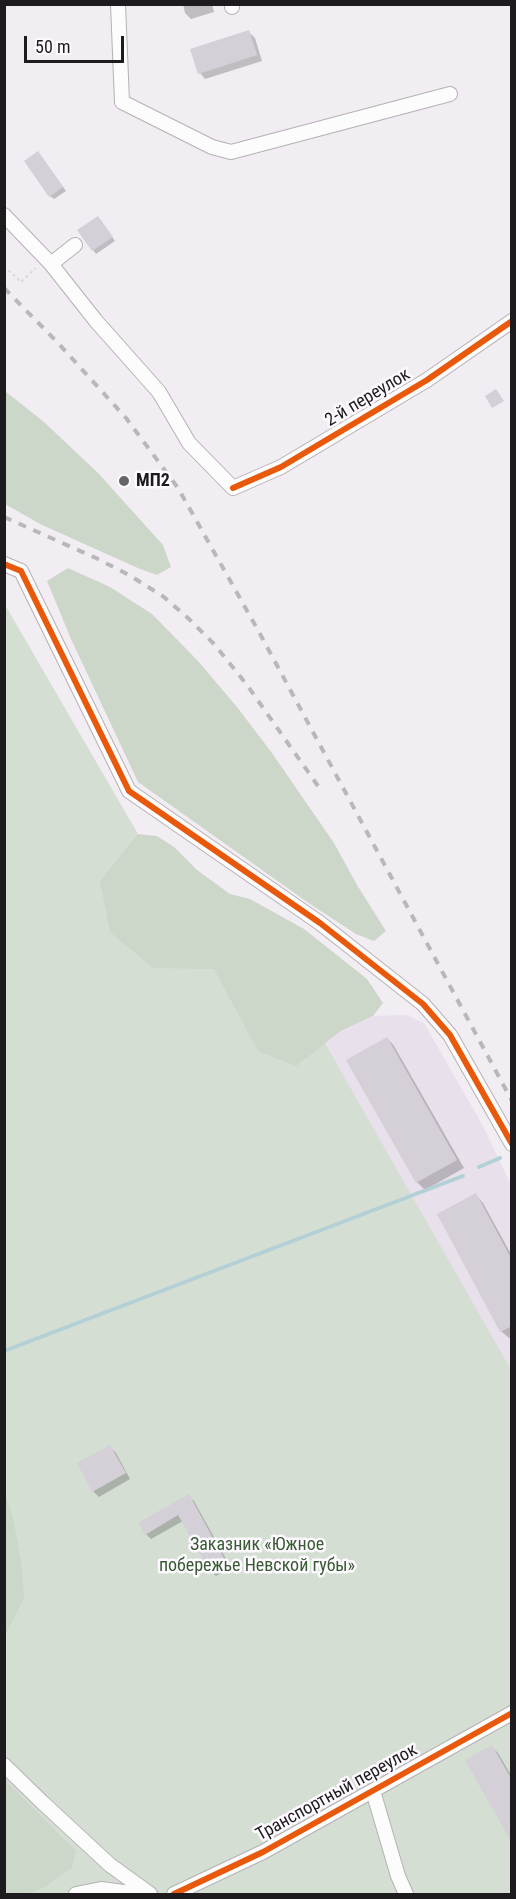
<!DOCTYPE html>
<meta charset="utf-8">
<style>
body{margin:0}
#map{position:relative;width:516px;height:1899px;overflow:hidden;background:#f1edf2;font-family:"Roboto Condensed",sans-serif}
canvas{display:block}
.frame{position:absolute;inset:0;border:6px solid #1e1b1e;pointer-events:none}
.scale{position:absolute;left:24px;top:36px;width:100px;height:27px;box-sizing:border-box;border:3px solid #1e1b1e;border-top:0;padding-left:8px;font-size:18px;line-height:21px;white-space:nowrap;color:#1e1b1e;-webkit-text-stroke:4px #fef9ff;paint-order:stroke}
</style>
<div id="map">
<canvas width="516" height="1899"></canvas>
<div class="frame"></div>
<div class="scale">50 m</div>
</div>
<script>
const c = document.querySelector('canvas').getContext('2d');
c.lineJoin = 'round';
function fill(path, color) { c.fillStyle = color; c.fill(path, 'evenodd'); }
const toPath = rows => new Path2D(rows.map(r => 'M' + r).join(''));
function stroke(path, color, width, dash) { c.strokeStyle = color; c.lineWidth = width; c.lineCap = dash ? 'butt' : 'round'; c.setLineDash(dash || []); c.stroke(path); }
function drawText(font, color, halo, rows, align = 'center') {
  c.font = font + ' "Roboto Condensed",sans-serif'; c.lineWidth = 5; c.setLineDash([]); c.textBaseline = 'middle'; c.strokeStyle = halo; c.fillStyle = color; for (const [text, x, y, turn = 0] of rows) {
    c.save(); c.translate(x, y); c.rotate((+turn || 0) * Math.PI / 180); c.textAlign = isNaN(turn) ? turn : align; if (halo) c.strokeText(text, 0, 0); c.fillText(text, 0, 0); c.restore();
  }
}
const built = toPath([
 [406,1015,424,1023,483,1126,511,1185,511,1442,296,1066,341,1031,373,1016]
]);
const green = toPath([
 [4,603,138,834,133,841,264,936,511,1370,511,1894,5,1894]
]);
const forest = toPath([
 [5,391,44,422,98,473,163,545,171,567,157,575,140,569,40,524,5,504],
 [68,568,110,587,152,614,198,661,237,707,272,753,334,843,357,885,386,931,374,941,356,934,310,904,138,782,71,639,47,581],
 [138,834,157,836,174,847,197,870,230,894,250,899,304,929,367,979,383,1003,373,1016,341,1031,296,1066,258,1051,214,969,153,968,110,932,100,881],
 [5,1495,12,1514,21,1560,24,1599,5,1635],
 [5,1780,76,1851,72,1868,43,1888,27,1894,5,1894]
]);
const shadow = toPath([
 [183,4,212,4,214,12,191,19,185,13],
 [249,32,255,38,262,61,205,79,200,73],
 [41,156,66,191,54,199,50,196],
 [101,221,115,241,96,254,93,250],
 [387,1038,394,1046,464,1168,425,1190,417,1182,348,1061],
 [476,1195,483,1203,512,1256,512,1337,509,1338,501,1331],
 [110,1447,116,1453,130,1479,99,1497,93,1491],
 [188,1496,194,1501,231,1568,216,1576,211,1571,183,1521,151,1539,146,1534],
 [492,1747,498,1753,512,1777,512,1838]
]);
const stream = toPath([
 [479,1167,500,1158],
 [4,1351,463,1176]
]);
const building = toPath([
 [249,30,257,55,198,74,190,49],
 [38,151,63,187,49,197,24,161],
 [98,216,113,237,92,251,77,230],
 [496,389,504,401,492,408,485,396],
 [387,1037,457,1160,416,1183,346,1060],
 [476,1193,512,1260,512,1326,500,1332,437,1214],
 [110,1445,126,1473,92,1492,77,1463],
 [189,1494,226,1562,210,1571,178,1515,145,1535,138,1523],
 [492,1745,512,1780,512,1843,465,1760]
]);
const path = toPath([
 [4,266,21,282,36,268]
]);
const minor = toPath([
 [118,4,122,102,212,147,231,152,450,94],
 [232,4,232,7],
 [4,215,51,264],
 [75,245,51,264,96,321,159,392,189,443,233,488,281,467,427,380,512,321],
 [4,564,21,571,129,791,320,923,423,1004,450,1035,512,1144],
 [4,1765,43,1803,110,1865,150,1894],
 [373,1791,398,1876,406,1894],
 [76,1894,101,1889,138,1894],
 [174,1894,263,1852,512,1713]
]);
const rail = toPath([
 [4,288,59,344,126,418,178,488,259,632,512,1101],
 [4,517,96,558,129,575,164,597,189,619,214,644,247,685,318,786]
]);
const cycleway = toPath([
 [233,488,281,467,427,380,512,321],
 [4,564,21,571,129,791,320,923,423,1004,450,1035,512,1144],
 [174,1894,263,1852,512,1713]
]);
const markers = [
 [124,481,6,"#686468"]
];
const streetNames = [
 ["2-й переулок",368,398,-31],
 ["Транспортный переулок",337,1793,-29]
];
const poiNames = [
 ["МП2",136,481]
];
const parkNames = [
 ["Заказник «Южное",257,1545],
 ["побережье Невской губы»",257,1566]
];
fill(built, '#e8e0eb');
fill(green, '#d4ded3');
fill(forest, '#ccd7ca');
fill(shadow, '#0003');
stroke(stream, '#b4d0d7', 4);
fill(building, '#d5cfd8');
stroke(minor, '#b4b1b5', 16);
stroke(path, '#dbd9db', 2, [3, 3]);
stroke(minor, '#fdfcfd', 14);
stroke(rail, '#b9b8b9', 4, [8, 8]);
stroke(cycleway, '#e8590c', 6);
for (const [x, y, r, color] of markers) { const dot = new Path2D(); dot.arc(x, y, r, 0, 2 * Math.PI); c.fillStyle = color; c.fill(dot); stroke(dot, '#fef9ff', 2); }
drawText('18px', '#1e1b1e', '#fef9ff', streetNames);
drawText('bold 18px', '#1e1b1e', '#fef9ff', poiNames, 'left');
drawText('18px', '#385b33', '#fef9ff', parkNames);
</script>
